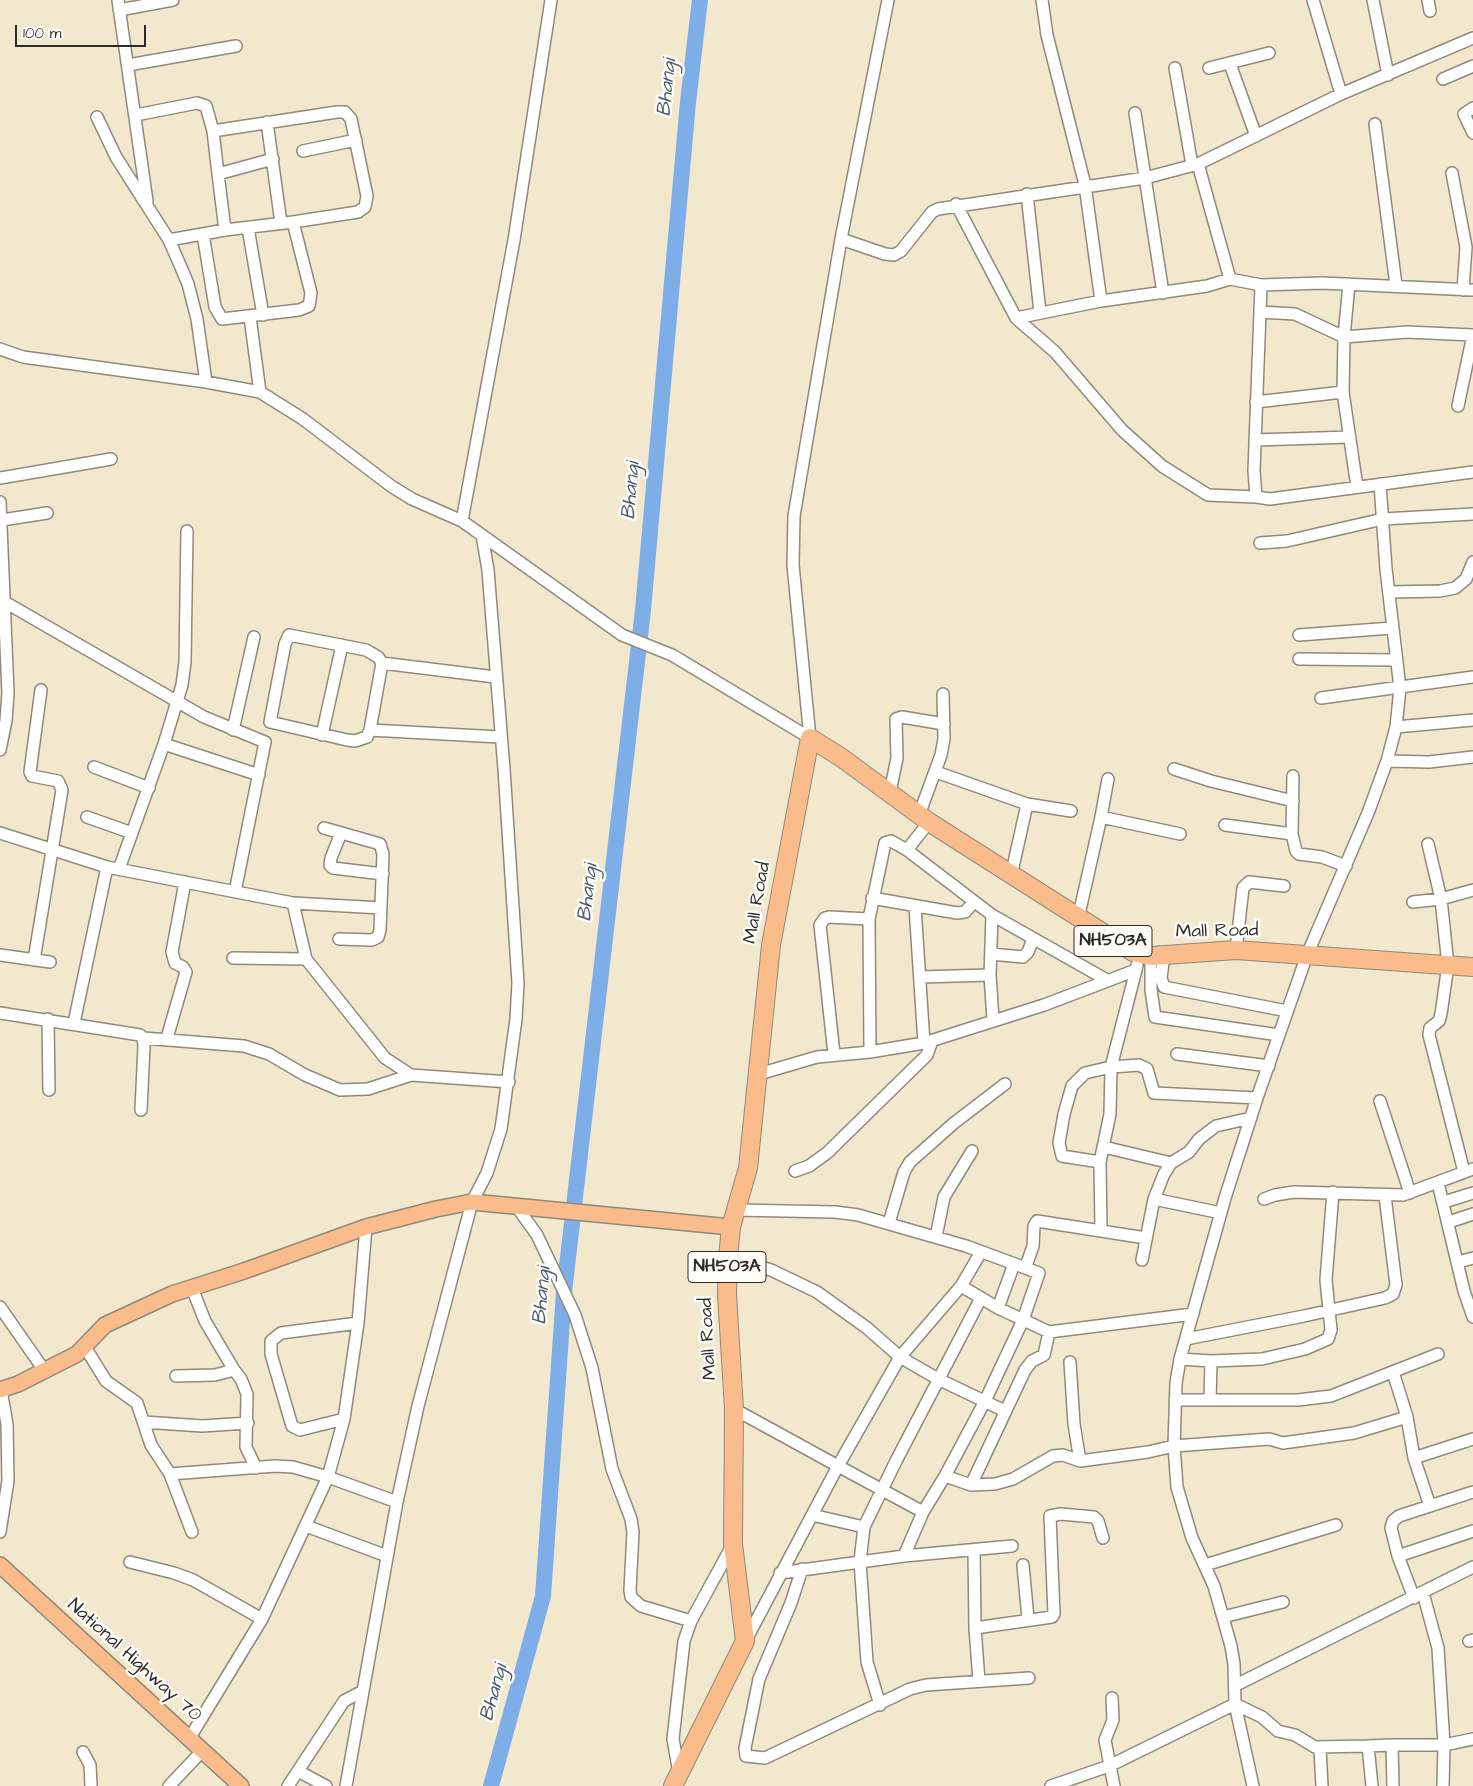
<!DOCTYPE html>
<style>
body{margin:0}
#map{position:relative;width:1473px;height:1786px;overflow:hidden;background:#f2e8ce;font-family:"Architects Daughter",sans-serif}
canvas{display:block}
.scale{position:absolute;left:15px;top:25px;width:131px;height:22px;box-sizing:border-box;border:2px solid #2b2b2b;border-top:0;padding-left:6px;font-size:15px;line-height:18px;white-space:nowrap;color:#2b2b2b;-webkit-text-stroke:4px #fdfcf7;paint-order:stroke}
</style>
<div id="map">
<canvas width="1473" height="1786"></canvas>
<div class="scale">100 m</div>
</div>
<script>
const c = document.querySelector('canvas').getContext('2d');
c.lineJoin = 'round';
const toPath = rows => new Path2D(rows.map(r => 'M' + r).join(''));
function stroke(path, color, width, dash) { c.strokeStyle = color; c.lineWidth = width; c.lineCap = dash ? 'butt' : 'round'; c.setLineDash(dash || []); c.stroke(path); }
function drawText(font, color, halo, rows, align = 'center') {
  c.font = font + ' "Architects Daughter",sans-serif'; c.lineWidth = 5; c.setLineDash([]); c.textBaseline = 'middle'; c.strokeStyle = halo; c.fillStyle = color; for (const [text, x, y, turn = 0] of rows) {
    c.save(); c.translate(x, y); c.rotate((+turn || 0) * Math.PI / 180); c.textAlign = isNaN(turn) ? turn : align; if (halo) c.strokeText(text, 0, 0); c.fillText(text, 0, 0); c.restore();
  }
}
const river = toPath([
 [491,1786,543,1596,564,1292,643,610,688,102,700,0]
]);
const minor = toPath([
 [118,0,147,201],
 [1042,0,1047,35,1085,185,1101,301],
 [1313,0,1341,94],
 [1373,0,1388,75],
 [1428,0,1430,11],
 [119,10,173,0],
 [1230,64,1256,136],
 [128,65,236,46],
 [1175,68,1192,165],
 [1209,68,1269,53],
 [1443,79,1473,66],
 [1473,108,1464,114,1473,133],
 [1135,113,1163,293],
 [136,115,197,103,206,106,213,131],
 [97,117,116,157,169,240,180,265,188,284,197,319,206,382],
 [267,122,281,223],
 [1375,124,1396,285],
 [303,151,356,140],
 [273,159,218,174,213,131,337,112,345,112,351,119,367,196,365,207,358,212,293,222],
 [1198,164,1230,279,1207,286,1101,301,1016,318,1055,352,1122,430,1162,466,1208,495,1256,497],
 [1452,173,1466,247,1463,290],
 [218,174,225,230],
 [1027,194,1040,312],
 [956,204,1016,318],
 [248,228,263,315],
 [841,239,885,254,894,255,901,251,932,212,938,209,1145,178,1198,164,1341,94,1473,38],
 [169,240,225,230,293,222,311,293,309,306,299,310,222,319,215,307,203,234],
 [1230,279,1261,285,1254,471,1256,497,1270,499,1473,472],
 [1261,285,1322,283,1473,290],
 [1260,312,1295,314,1344,337,1349,284],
 [250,317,260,392],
 [0,349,23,357,206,382,260,392,303,419,391,486,412,499,462,521,622,635,672,655,810,738],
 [1256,402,1343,392],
 [1458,406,1473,335],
 [1255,440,1350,437],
 [0,478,111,459],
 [1357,487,1343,392,1344,337,1407,332,1473,335],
 [0,502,8,693,6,721,0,750],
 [2,520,47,513],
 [462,521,514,240,551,0],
 [1260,543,1287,541,1383,519,1473,514],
 [1389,592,1440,591,1455,588,1466,579,1473,562],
 [3,601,204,717,265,742,235,892],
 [289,635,366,650,378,657,382,663,370,730,367,737,355,741,347,740,270,722,285,644,289,635],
 [1299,635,1392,628],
 [1299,659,1395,660],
 [382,663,495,677],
 [1321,698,1473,677],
 [1396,727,1473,720],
 [233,730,254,637],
 [370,730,500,737],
 [322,735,342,645],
 [810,738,793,565,794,516,841,239,888,0],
 [164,744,259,775],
 [1387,761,1429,762,1473,757],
 [94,767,149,788],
 [1174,769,1211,781,1293,801],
 [936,772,1027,804,1071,811],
 [1293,776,1292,834,1296,851,1299,854,1322,857,1346,866],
 [890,792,897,758,896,719,902,717,944,724],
 [919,815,941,755,944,739,943,694],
 [87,817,132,833],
 [1101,817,1108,779],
 [1225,825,1292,834],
 [324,828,380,844,383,854,380,930,378,937,372,940,339,939],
 [0,833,107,867,293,903,306,959,385,1058,411,1075,509,1082],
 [341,833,331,858,330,865,333,868,383,874],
 [1428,844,1441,899,1448,965,1441,1014,1439,1021,1430,1028,1429,1035,1464,1172],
 [907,850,929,822],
 [119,869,164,744,182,685,185,662,187,531],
 [1011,876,1027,804],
 [872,898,957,913,965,912,973,903],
 [1413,902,1441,899,1473,890],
 [293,903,381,908],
 [915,907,924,1043],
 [1078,919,1101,817,1180,834],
 [1236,950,1243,888,1249,882,1284,886],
 [991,954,1023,957,1028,952,1033,939],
 [0,955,50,962],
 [1164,955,1161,978,1164,987,1287,1011],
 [1151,956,1151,990,1155,1017,1279,1035],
 [233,958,306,959],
 [34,960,62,790,58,781,32,776,30,772,41,690],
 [1136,970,1111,1067,1110,1114,1100,1162,1062,1156,1059,1143,1064,1114,1072,1086,1085,1073,1111,1067,1139,1065,1147,1069,1154,1093,1257,1098],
 [920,977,990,975],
 [0,1013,140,1035,143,1038,144,1046,141,1110],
 [48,1019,49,1090],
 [993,1020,990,975,992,915,1107,980],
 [74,1023,107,867],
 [143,1038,244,1046,269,1054,305,1075,340,1090,368,1089,411,1075],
 [167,1038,186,972,183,967,175,963,172,952,185,882],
 [870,1052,869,919,885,843,891,841,907,850,992,915],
 [834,1054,820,925,825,918,829,917,869,919],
 [1177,1054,1269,1066],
 [759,1074,817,1057,870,1052,924,1043,1044,1005,1136,970,1137,965],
 [1380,1101,1410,1193],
 [1104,1147,1171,1163],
 [1100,1162,1101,1231],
 [795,1171,809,1166,827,1153,927,1055,932,1041],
 [1438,1183,1464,1291,1473,1317],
 [1154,1199,1221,1213],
 [1264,1199,1275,1195,1294,1192,1403,1195,1473,1169],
 [1444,1202,1473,1193],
 [517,1207,537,1235,575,1315,592,1368,612,1469,631,1519,633,1532,630,1590,631,1597,641,1606,691,1621],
 [737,1210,835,1212,858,1215,966,1246,1039,1273,1023,1320,985,1401,945,1476,923,1512,904,1556],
 [1449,1222,1473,1214],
 [889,1223,904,1172,910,1162,954,1123,1005,1084],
 [936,1237,944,1197,972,1151],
 [728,1257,771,1270,817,1292,867,1328,900,1357,938,1379,1005,1411],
 [1142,1260,1154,1199,1164,1174,1171,1163,1189,1152,1199,1139,1216,1126,1251,1118],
 [1458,1262,1473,1258],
 [1026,1266,1033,1246,1034,1226,1037,1221,1146,1238],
 [961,1286,981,1252],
 [0,1307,44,1370],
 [998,1308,1014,1264],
 [1186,1339,1304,1316,1385,1298,1393,1294,1396,1285,1385,1196],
 [85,1347,106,1381,137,1403,151,1445,170,1474,192,1532],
 [1180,1359,1211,1361,1262,1359,1305,1349,1328,1339,1331,1330,1326,1280,1333,1192],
 [1070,1362,1074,1424,1080,1461,1148,1452,1174,1446,1269,1439,1283,1443,1340,1435,1354,1433,1407,1417],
 [234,1370,241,1379,247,1394,246,1447,256,1468],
 [1393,1372,1407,1417,1414,1458,1430,1506],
 [176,1376,215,1375,234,1370,205,1321,192,1288],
 [1175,1400,1298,1400,1331,1396,1438,1354],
 [1210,1400,1211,1361],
 [734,1409,838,1466,746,1640],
 [344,1419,300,1430,292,1426,271,1354,271,1341,281,1333,358,1323],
 [144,1422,202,1426,248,1423],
 [1414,1458,1473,1439],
 [170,1474,275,1466,293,1467,328,1477,397,1502],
 [945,1476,971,1485,995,1484,1013,1479,1053,1456,1063,1455,1080,1461],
 [971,1485,1025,1370,1032,1361,1044,1355,1049,1332],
 [923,1512,838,1466,900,1357,961,1286,998,1308,1049,1332,1193,1314],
 [812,1515,864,1527,896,1461,981,1298],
 [306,1526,387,1556],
 [864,1527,860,1561,867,1662,880,1705],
 [0,1532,8,1481,7,1424,1,1390],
 [974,1550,975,1628],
 [1398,1556,1473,1531],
 [130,1562,174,1573,193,1580,262,1619],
 [1023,1565,1028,1619],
 [1205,1565,1336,1525],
 [802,1569,791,1603,759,1679,745,1748,746,1756,765,1758,910,1689,926,1685,1029,1678],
 [780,1573,904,1556,1012,1546],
 [1414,1598,1398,1556,1391,1528,1393,1521,1399,1516,1473,1492],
 [1223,1617,1283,1602],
 [1469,1641,1473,1640],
 [979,1681,975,1628,1052,1617,1054,1614,1050,1516,1061,1514,1094,1517,1098,1521,1103,1538],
 [1236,1685,1473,1567],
 [1112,1698,1113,1720,1105,1740,1114,1786],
 [189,1739,262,1619,328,1477,344,1419,358,1323,366,1227],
 [1320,1749,1322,1786],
 [83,1752,90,1765,91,1786],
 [298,1771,326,1786],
 [679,1773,673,1739,684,1641,691,1621,733,1544],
 [169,1786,203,1750],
 [288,1786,344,1701,363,1691],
 [346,1786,397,1502,418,1406,472,1202,487,1173,501,1129,516,1019,518,983,504,769,488,570,482,535],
 [1051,1786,1109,1766,1235,1704,1262,1717,1278,1731,1295,1735,1315,1747,1368,1746],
 [1253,1786,1235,1704,1234,1664,1231,1646,1214,1586,1192,1538,1177,1487,1174,1446,1176,1383,1180,1359,1225,1198,1257,1098,1307,955,1368,813,1387,761,1396,727,1400,688,1386,569,1380,484],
 [1372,1786,1368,1746,1392,1745],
 [1393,1786,1392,1745,1444,1745,1438,1648,1423,1593],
 [1443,1786,1444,1745,1473,1739]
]);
const major = toPath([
 [0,1390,18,1384,77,1354,105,1325,172,1294,244,1271,366,1227,436,1209,472,1202,731,1227],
 [0,1565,241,1786]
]);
const highway = toPath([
 [673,1786,745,1641,733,1544,734,1409,727,1294,728,1257,731,1227,748,1168,771,945,810,738,842,758,929,822,1133,952,1151,956,1236,950,1473,967]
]);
const shields = [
 [1113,941,78],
 [727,1267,78]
];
const shieldNames = [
 ["NH503A",1113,941],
 ["NH503A",727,1267]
];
const streetNames = [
 ["Mall Road",758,903,-80],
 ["Mall Road",1217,932,-1],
 ["Mall Road",709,1339,-93],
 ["National Highway 70",134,1661,42]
];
const waterNames = [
 ["Bhangi",668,88,-84],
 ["Bhangi",632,491,-85],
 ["Bhangi",589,893,-83],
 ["Bhangi",543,1296,-85],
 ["Bhangi",495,1693,-75]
];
stroke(river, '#7daee8', 16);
stroke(minor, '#8e8a7c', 14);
stroke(major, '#8e8a7c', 18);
stroke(highway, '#8e8a7c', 20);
stroke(minor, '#fff', 11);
stroke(major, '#fabc8b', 15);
stroke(highway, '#fabc8b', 18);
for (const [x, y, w] of shields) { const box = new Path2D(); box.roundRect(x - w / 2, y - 15.5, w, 31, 4); c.fillStyle = '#fdfcf7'; c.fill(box); stroke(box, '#2b2b2b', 1); }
drawText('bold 18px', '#2b2b2b', null, shieldNames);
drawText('19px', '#2b2b2b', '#fdfcf7', streetNames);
drawText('italic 20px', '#48596d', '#fdfcf7', waterNames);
</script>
